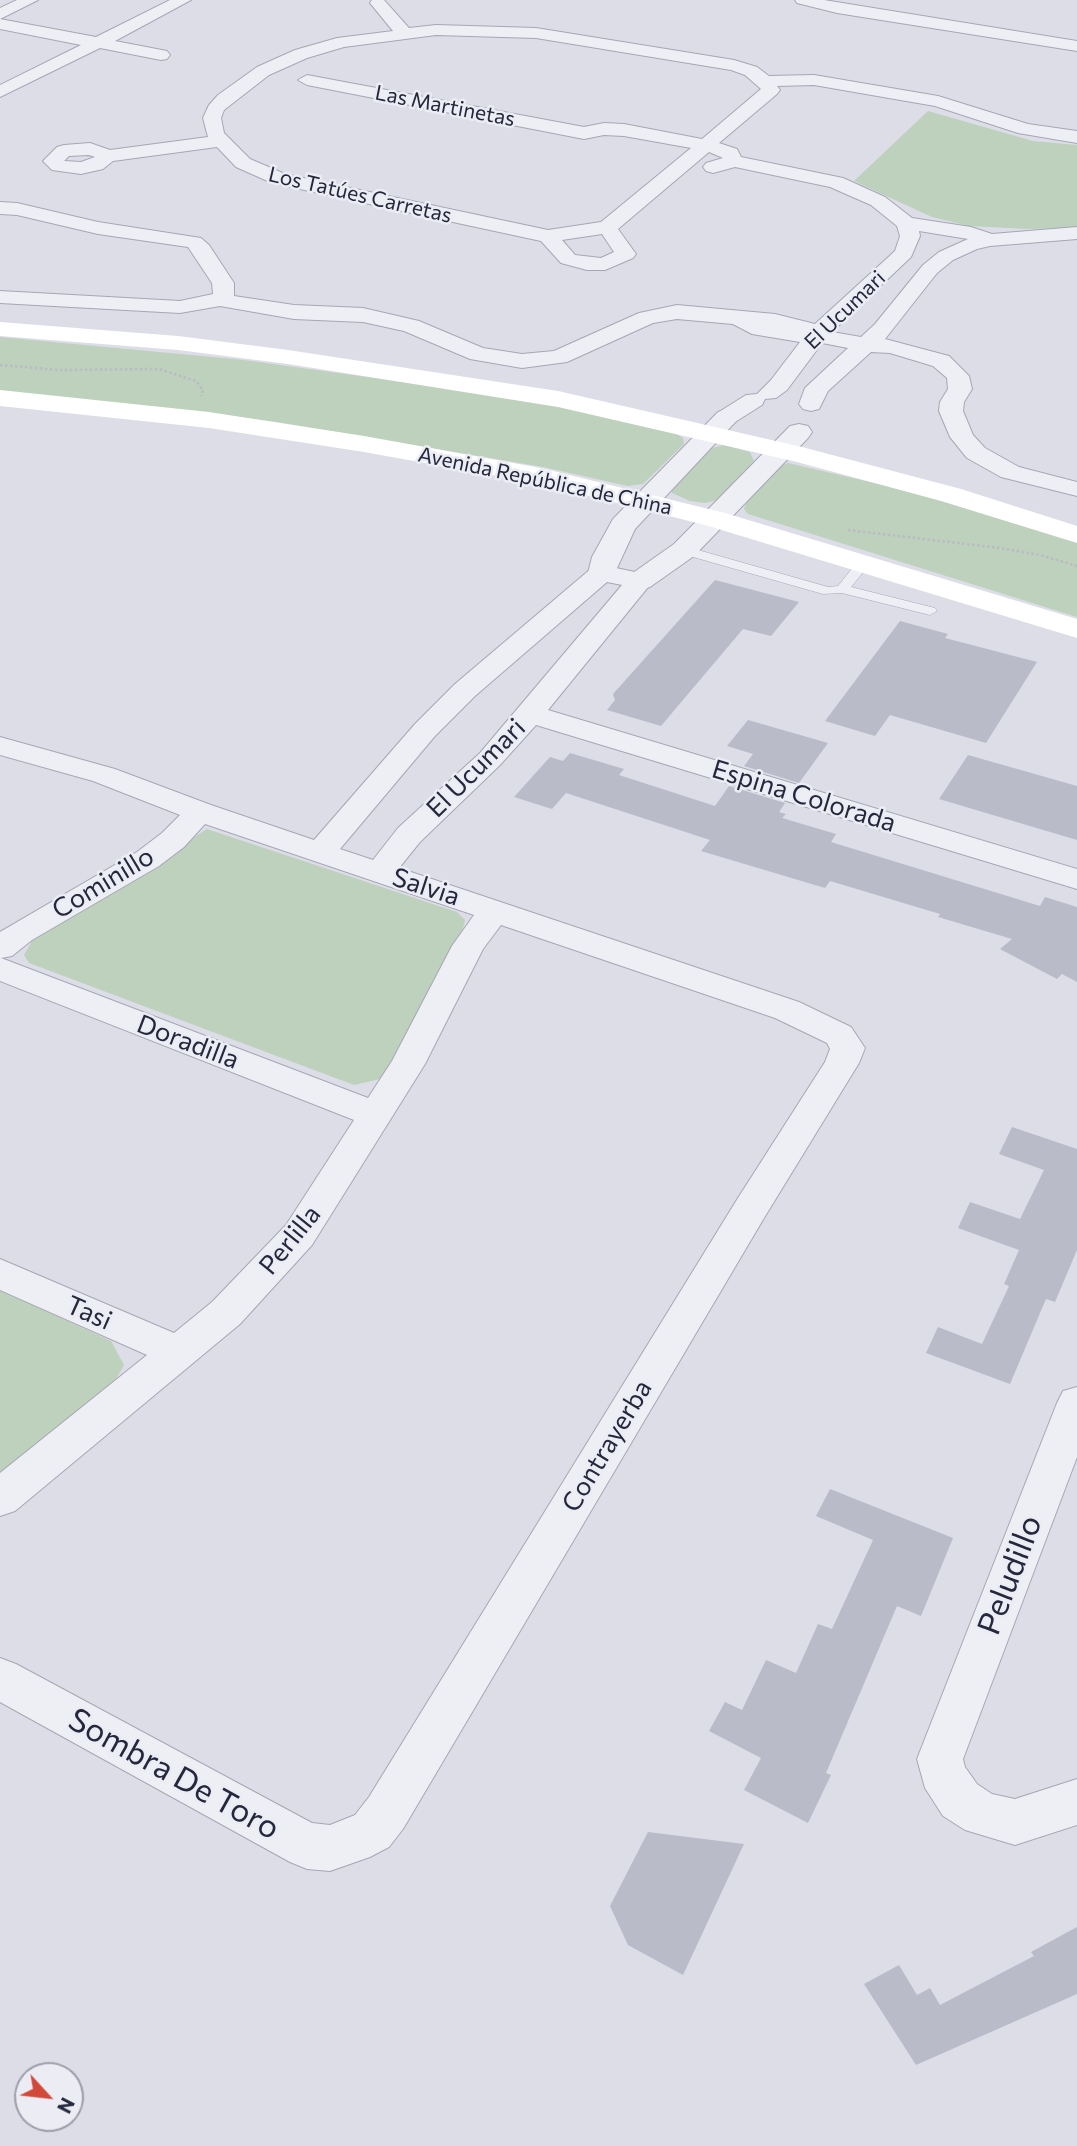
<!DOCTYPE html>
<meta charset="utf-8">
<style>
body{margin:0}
#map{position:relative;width:1077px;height:2146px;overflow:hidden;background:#dcdde7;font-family:Commissioner,sans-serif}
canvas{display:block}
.north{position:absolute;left:14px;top:2062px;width:70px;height:70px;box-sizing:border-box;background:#ebecf4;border:2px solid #9c9eab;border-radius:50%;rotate:117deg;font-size:19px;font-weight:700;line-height:28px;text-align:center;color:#25283d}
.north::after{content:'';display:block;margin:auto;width:24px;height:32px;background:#d2493a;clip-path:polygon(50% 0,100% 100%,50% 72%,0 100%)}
</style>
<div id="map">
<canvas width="1077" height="2146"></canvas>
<div class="north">N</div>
</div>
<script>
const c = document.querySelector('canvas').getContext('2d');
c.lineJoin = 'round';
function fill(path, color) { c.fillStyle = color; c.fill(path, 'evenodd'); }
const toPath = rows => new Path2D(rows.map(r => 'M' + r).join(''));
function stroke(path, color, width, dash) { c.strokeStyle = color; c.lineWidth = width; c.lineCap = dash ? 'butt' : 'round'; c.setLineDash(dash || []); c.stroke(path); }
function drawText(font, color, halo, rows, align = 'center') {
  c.font = font + ' Commissioner,sans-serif'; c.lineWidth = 5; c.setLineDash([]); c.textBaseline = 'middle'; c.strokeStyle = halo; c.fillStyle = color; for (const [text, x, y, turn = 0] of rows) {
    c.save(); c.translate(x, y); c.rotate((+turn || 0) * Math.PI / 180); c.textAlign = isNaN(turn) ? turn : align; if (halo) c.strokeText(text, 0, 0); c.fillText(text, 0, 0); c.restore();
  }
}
const green = toPath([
 [928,111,1033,141,1077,145,1077,228,1027,229,969,226,932,217,854,181],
 [0,337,244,360,541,401,677,434,683,438,684,444,643,484,628,486,543,467,277,422,192,411,0,392],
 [724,445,750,452,754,461,721,499,705,503,690,501,672,493,671,488,708,449],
 [788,463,926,495,1077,541,1077,617,748,514,744,509,746,503,775,468],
 [207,829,457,912,465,920,463,928,388,1071,380,1079,354,1085,29,963,24,955,32,941],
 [0,1290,111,1341,124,1365,116,1379,0,1482]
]);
const building = toPath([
 [715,580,799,602,771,636,743,629,661,726,607,710,615,700,613,694],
 [900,621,948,634,945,638,1037,662,986,743,890,715,875,736,825,721],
 [748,720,828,743,799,783,744,766,753,754,727,746],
 [570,753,624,769,619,775,715,806,729,786,785,803,779,812,786,814,782,818,836,834,831,842,1040,906,1045,897,1077,907,1077,982,1062,974,1057,979,1000,949,1012,939,938,917,940,914,830,881,825,888,701,851,710,840,566,793,552,809,514,797,550,757,563,761],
 [968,755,1077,786,1077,840,939,799],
 [1012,1127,1077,1149,1077,1250,1055,1302,1046,1299,1010,1384,926,1353,938,1327,982,1344,1009,1286,1004,1284,1019,1250,958,1228,970,1202,1020,1219,1044,1170,999,1154],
 [830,1489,953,1538,921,1616,897,1606,826,1773,831,1775,808,1823,744,1790,761,1758,709,1731,725,1702,742,1710,766,1660,796,1673,818,1624,832,1629,873,1540,816,1516],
 [648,1832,744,1844,683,1975,628,1945,610,1906],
 [1077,1927,1077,1994,916,2065,864,1984,899,1965,917,1995,930,1988,940,2005,1034,1956,1031,1952]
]);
const path = toPath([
 [0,365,60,370,159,369,196,381,203,390,201,396],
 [848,530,1000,548,1040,555,1077,566]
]);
const service = toPath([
 [684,546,828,587,838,586,858,561,868,561,870,564,851,587,935,608,937,611,930,615,842,593,823,594,679,553,678,550,684,546]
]);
const minor = toPath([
 [17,0,38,0,0,19,0,8,17,0],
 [170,0,191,0,115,41,167,51,170,55,167,59,161,60,100,48,0,97,0,85,81,45,0,29,0,19,96,37,170,0],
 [372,0,384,0,409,28,436,25,536,28,734,60,757,67,769,76,814,75,938,96,1028,124,1077,131,1077,143,1018,133,935,106,814,85,777,86,780,90,777,94,719,143,737,149,741,157,843,178,885,197,912,218,971,227,992,234,1077,227,1077,239,990,246,977,249,953,260,937,273,885,339,949,356,969,376,972,389,964,402,963,411,973,435,985,448,1019,467,1077,482,1077,496,1001,477,967,458,950,437,939,411,940,402,948,389,947,378,933,366,890,353,871,352,828,391,819,409,811,411,803,409,799,404,805,388,848,348,822,343,787,390,776,398,765,399,762,405,735,422,719,422,715,417,719,412,746,395,757,394,771,380,800,342,752,334,733,324,677,319,653,323,567,362,522,368,470,359,404,331,363,322,294,319,220,306,180,313,0,303,0,291,180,301,213,294,212,283,188,247,98,234,17,215,0,214,0,202,17,203,98,222,201,238,209,245,234,283,234,296,294,305,363,308,419,321,483,348,522,354,554,351,639,313,677,305,775,314,815,324,895,251,900,236,897,226,871,205,830,187,735,167,713,173,706,171,703,167,706,163,723,158,709,152,618,229,636,254,633,258,605,270,587,270,561,263,541,241,272,183,236,167,217,147,113,161,103,169,81,174,52,170,43,161,57,147,64,145,90,143,110,150,208,137,203,118,209,105,218,95,257,67,295,50,337,38,393,31,370,3,372,0],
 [436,35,536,38,731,70,745,75,761,89,702,139,624,124,604,123,584,127,307,75,298,80,307,85,584,139,604,135,624,136,691,148,601,222,548,230,285,174,250,159,224,133,221,118,224,110,269,75,307,58,344,47,436,35],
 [89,155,95,157,81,162,64,161,69,156,89,155],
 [919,231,968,239,939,252,923,265,875,324,861,337,832,332,911,257,920,236,919,231],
 [602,234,614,252,601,258,575,255,562,240,602,234],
 [795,0,824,0,1077,41,1077,51,837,13,797,3,795,0],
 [602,565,649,575,653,581,548,710,1077,869,1077,889,536,725,500,765,420,842,399,868,799,1002,851,1027,865,1048,859,1063,764,1218,403,1829,389,1847,370,1857,330,1871,307,1869,290,1862,0,1702,0,1658,16,1664,312,1823,330,1825,355,1815,369,1797,738,1198,825,1062,830,1049,827,1043,775,1018,501,925,483,949,425,1064,312,1245,240,1324,15,1511,0,1516,0,1473,147,1355,0,1290,0,1259,174,1333,212,1302,286,1225,354,1120,0,981,0,932,137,852,162,833,180,815,93,781,0,755,0,737,115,769,211,805,314,840,415,724,455,684,593,567,602,565],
 [607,582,622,585,480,753,398,828,373,860,340,849,435,736,475,696,607,582],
 [205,824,474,915,452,946,392,1061,368,1098,1,958,12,956,32,940,159,866,184,847,205,824],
 [1077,1387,1077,1457,963,1759,965,1767,977,1784,992,1794,1015,1799,1077,1779,1077,1825,1015,1845,965,1830,943,1816,925,1788,917,1759,1057,1403,1063,1391,1077,1387]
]);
const tertiary = toPath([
 [727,409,736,412,740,417,635,529,612,579,602,582,592,579,588,573,592,557,613,519,718,412,727,409],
 [799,424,808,426,812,432,808,438,694,556,650,587,640,590,630,587,625,581,630,575,674,544,790,426,799,424]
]);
const secondary = toPath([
 [0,322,178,336,288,350,558,391,802,447,961,489,1077,526,1077,543,941,501,797,462,558,407,288,364,178,350,0,336,0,322],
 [0,390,209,412,364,436,541,468,725,513,1077,619,1077,638,705,525,541,484,364,452,209,428,0,406,0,390]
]);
const farStreetnames = [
 ["Las Martinetas",445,106,11],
 ["Los Tatúes Carretas",360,195,13],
 ["El Ucumari",845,310,-44],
 ["Avenida República de China",545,481,12]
];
const streetNames = [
 ["El Ucumari",476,768,-45],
 ["Espina Colorada",804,796,17],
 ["Cominillo",103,883,-31],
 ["Salvia",426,887,18],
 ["Doradilla",188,1042,21],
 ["Perlilla",290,1240,-51],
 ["Tasi",89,1313,24],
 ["Contrayerba",607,1446,-59]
];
const nearStreetnames = [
 ["Peludillo",1010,1575,-69],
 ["Sombra De Toro",174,1774,29]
];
fill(green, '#bdd1bc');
fill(building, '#b9bbc9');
stroke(service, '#a5a7b4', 1);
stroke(minor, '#a5a7b4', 2);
stroke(tertiary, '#a5a7b4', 2);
stroke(path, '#babbc5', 2.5, [2.5, 2.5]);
fill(service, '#eeeff5');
fill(minor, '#eeeff5');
fill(tertiary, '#eeeff5');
fill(secondary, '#fff');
drawText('21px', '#25283d', '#ebecf4', farStreetnames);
drawText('26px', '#25283d', '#ebecf4', streetNames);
drawText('32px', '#25283d', '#ebecf4', nearStreetnames);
</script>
